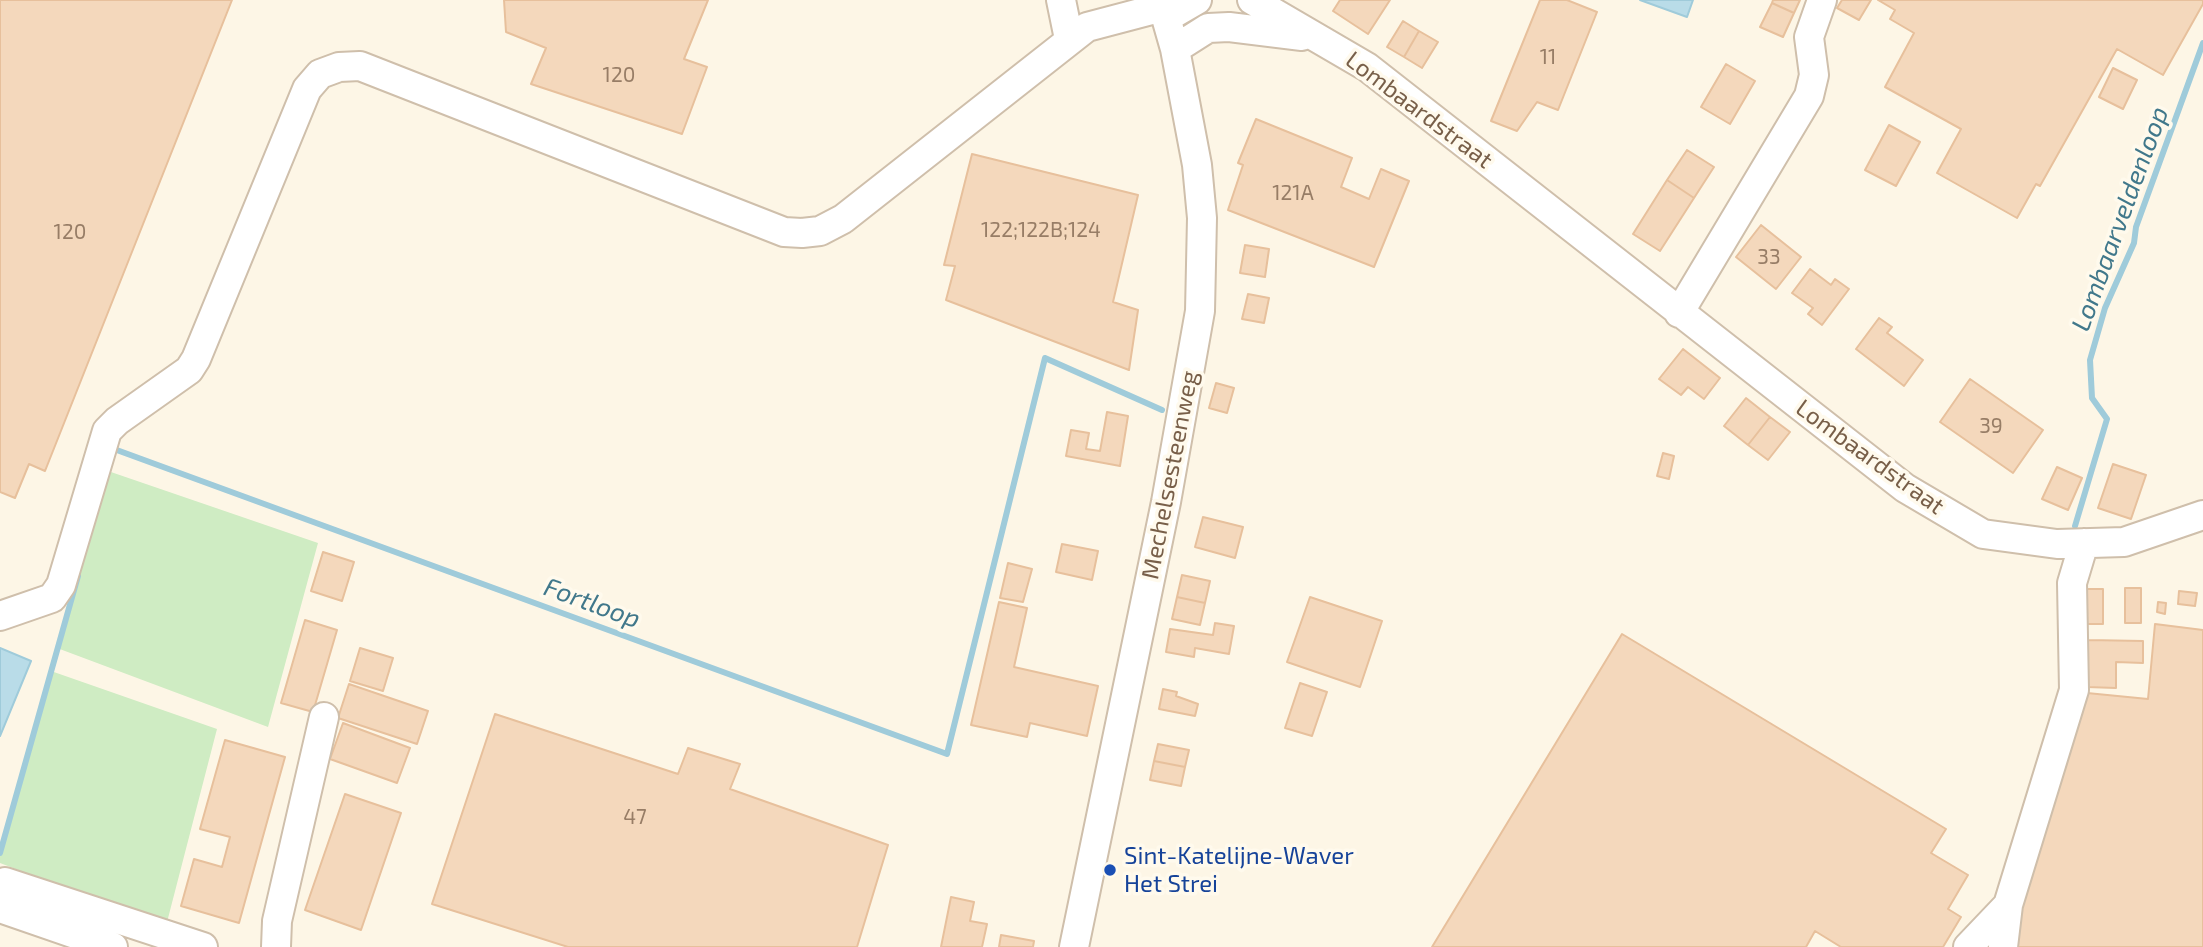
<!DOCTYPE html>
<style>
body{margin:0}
canvas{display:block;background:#fdf6e6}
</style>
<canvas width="2203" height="947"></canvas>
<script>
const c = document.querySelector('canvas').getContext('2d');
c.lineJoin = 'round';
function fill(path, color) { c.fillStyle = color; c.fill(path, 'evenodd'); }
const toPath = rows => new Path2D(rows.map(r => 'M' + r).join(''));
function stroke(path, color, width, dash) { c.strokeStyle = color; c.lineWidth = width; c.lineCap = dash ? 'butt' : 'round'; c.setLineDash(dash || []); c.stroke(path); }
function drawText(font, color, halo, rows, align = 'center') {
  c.font = font + ' "Exo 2",sans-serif'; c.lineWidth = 7; c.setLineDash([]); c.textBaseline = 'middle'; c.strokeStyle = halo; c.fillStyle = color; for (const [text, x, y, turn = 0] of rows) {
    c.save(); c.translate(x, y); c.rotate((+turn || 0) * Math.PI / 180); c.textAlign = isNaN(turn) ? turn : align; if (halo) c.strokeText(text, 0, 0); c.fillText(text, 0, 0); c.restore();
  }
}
const green = toPath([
 [108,471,318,543,268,727,57,648],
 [51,671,217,729,166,926,0,863,0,846]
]);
const water = toPath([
 [1640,0,1693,0,1687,17,1640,0],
 [0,648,31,661,0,736,0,648]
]);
const stream = toPath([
 [112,454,114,449,947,754,1045,358,1162,410],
 [2075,526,2107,419,2092,398,2090,360,2105,308,2134,243,2136,227,2203,43],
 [0,853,78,576]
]);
const building = toPath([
 [0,0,232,0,45,471,29,464,15,498,0,492,0,0],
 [504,0,708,0,684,59,707,67,682,134,531,84,546,48,506,32,504,0],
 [1340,0,1390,0,1368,34,1333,11,1340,0],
 [1540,0,1567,0,1597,12,1558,110,1537,102,1517,131,1491,121,1540,0],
 [1773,0,1800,0,1794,13,1772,3,1773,0],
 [1842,0,1871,0,1859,20,1837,8,1842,0],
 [1878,0,2203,0,2203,4,2163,75,2117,49,2040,186,2036,184,2017,218,1937,173,1961,129,1885,87,1914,33,1890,19,1895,10,1878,0],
 [1772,3,1794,13,1783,37,1760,27,1772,3],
 [1403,21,1419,31,1404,57,1387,47,1403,21],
 [1419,31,1438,42,1422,68,1404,57,1419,31],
 [1726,64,1755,81,1730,124,1701,107,1726,64],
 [2113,68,2137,80,2123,109,2099,97,2113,68],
 [1256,119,1352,158,1341,187,1369,199,1381,169,1409,181,1374,267,1228,210,1243,165,1238,163,1256,119],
 [1889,125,1920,142,1896,186,1865,170,1889,125],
 [1687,150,1714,167,1694,198,1667,180,1687,150],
 [972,154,1138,195,1113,302,1138,310,1129,370,946,300,955,266,944,265,972,154],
 [1667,180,1694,198,1660,251,1633,234,1667,180],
 [1761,225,1801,257,1776,289,1736,257,1761,225],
 [1245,245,1269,249,1265,277,1240,273,1245,245],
 [1810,269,1831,285,1835,279,1849,289,1822,325,1808,314,1813,308,1792,293,1810,269],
 [1248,294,1269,298,1264,323,1242,319,1248,294],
 [1879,318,1892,327,1887,333,1923,360,1904,386,1856,349,1879,318],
 [1683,349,1720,378,1704,399,1688,387,1681,395,1659,379,1683,349],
 [1970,379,2043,430,2013,473,1940,422,1970,379],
 [1216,383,1234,388,1227,413,1209,408,1216,383],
 [1746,398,1770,417,1748,445,1724,426,1746,398],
 [1107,412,1128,416,1120,466,1066,456,1071,430,1089,433,1086,449,1100,451,1107,412],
 [1770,417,1790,432,1768,460,1748,445,1770,417],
 [1663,453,1674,456,1669,479,1657,476,1663,453],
 [2113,464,2146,475,2131,519,2098,508,2113,464],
 [2057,467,2082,478,2068,510,2042,499,2057,467],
 [1203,517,1243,527,1235,558,1195,547,1203,517],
 [1062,544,1098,551,1092,580,1056,572,1062,544],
 [323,552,354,562,342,601,311,591,323,552],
 [1008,563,1032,569,1023,602,1000,598,1008,563],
 [1182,575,1210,581,1205,603,1177,597,1182,575],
 [2125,588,2141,588,2141,623,2125,623,2125,588],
 [2083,589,2103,589,2103,624,2083,624,2083,589],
 [2179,591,2197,593,2195,606,2178,604,2179,591],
 [1177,597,1205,603,1200,625,1172,619,1177,597],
 [1310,597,1382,621,1360,687,1287,662,1310,597],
 [999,602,1027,608,1014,667,1098,686,1087,736,1030,723,1027,737,971,725,999,602],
 [2158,602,2166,603,2165,614,2157,612,2158,602],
 [305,620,337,630,313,712,281,703,305,620],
 [1215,623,1234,626,1229,654,1195,648,1194,657,1166,652,1170,629,1213,635,1215,623],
 [2155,624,2203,630,2203,947,2014,947,2018,916,2087,693,2148,699,2155,624],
 [1622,634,1946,829,1931,853,1968,875,1948,909,1961,917,1943,947,1841,947,1815,931,1806,947,1432,947,1622,634],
 [2088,640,2143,641,2143,663,2116,662,2116,688,2087,687,2088,640],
 [360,648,393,658,383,691,350,681,360,648],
 [1300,683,1327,692,1312,736,1285,728,1300,683],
 [349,684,428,711,417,744,338,718,349,684],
 [1163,689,1177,692,1176,696,1198,704,1195,716,1159,709,1163,689],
 [495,714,678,774,688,748,740,764,730,789,888,845,857,947,568,947,432,904,495,714],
 [343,723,410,748,397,783,330,759,343,723],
 [225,740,285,757,239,923,181,906,194,859,222,867,230,837,200,829,225,740],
 [1158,744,1189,750,1185,767,1154,761,1158,744],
 [1154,761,1185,767,1181,786,1150,780,1154,761],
 [345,794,401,813,361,930,305,910,345,794],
 [951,897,974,902,970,921,987,924,982,947,941,947,951,897],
 [1001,935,1034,941,1033,947,999,947,1001,935]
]);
const minor = toPath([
 [1061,0,1069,39],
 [1252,0,1367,67,1905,488,1983,534,2057,544,2124,542,2203,515],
 [1166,18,1197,0],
 [1175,49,1208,28,1229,27,1302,36],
 [1679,313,1809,96,1814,75,1809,37,1822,0],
 [0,616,52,598,61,585,107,431,117,421,189,370,196,359,307,89,320,74,339,67,360,66,784,232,802,233,820,231,843,219,1087,27,1163,7],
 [5,882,203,947],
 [0,908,113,947],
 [276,947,277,921,324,717],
 [1074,947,1166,502,1200,311,1202,218,1197,165,1175,49,1161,0],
 [1968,947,2008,905],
 [2003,947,2008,905,2074,690,2072,583,2084,543]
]);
const markers = [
 [1110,870,7,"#1a4fb4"]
];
const numberNames = [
 ["11",1548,57],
 ["120",619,75],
 ["121A",1293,193],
 ["122;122B;124",1041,230],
 ["120",70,232],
 ["33",1769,257],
 ["39",1991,426],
 ["47",635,817]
];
const streetNames = [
 ["Lombaardstraat",1419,110,37],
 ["Lombaardstraat",1870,457,36],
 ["Mechelsesteenweg",1170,475,-79]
];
const transitNames = [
 ["Sint-Katelijne-Waver",1124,856],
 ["Het Strei",1124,884]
];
const waterNames = [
 ["Lombaarveldenloop",2120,219,-70],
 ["Fortloop",592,603,20]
];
fill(green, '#cfecc3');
fill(water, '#b9dce8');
stroke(water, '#9fcbda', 2);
stroke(stream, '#9fcbda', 6);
fill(building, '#f4d8bc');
stroke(building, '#e7c09c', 2);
stroke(minor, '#cfbfab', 32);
stroke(minor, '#fff', 28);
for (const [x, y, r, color] of markers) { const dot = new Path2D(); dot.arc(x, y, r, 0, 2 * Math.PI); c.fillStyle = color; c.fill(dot); stroke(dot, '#fffaed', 2.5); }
drawText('21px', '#977d66', null, numberNames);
drawText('24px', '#785f49', '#fffaed', streetNames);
drawText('24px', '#164399', '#fffaed', transitNames, 'left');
drawText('italic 26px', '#41788b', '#fffaed', waterNames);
</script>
